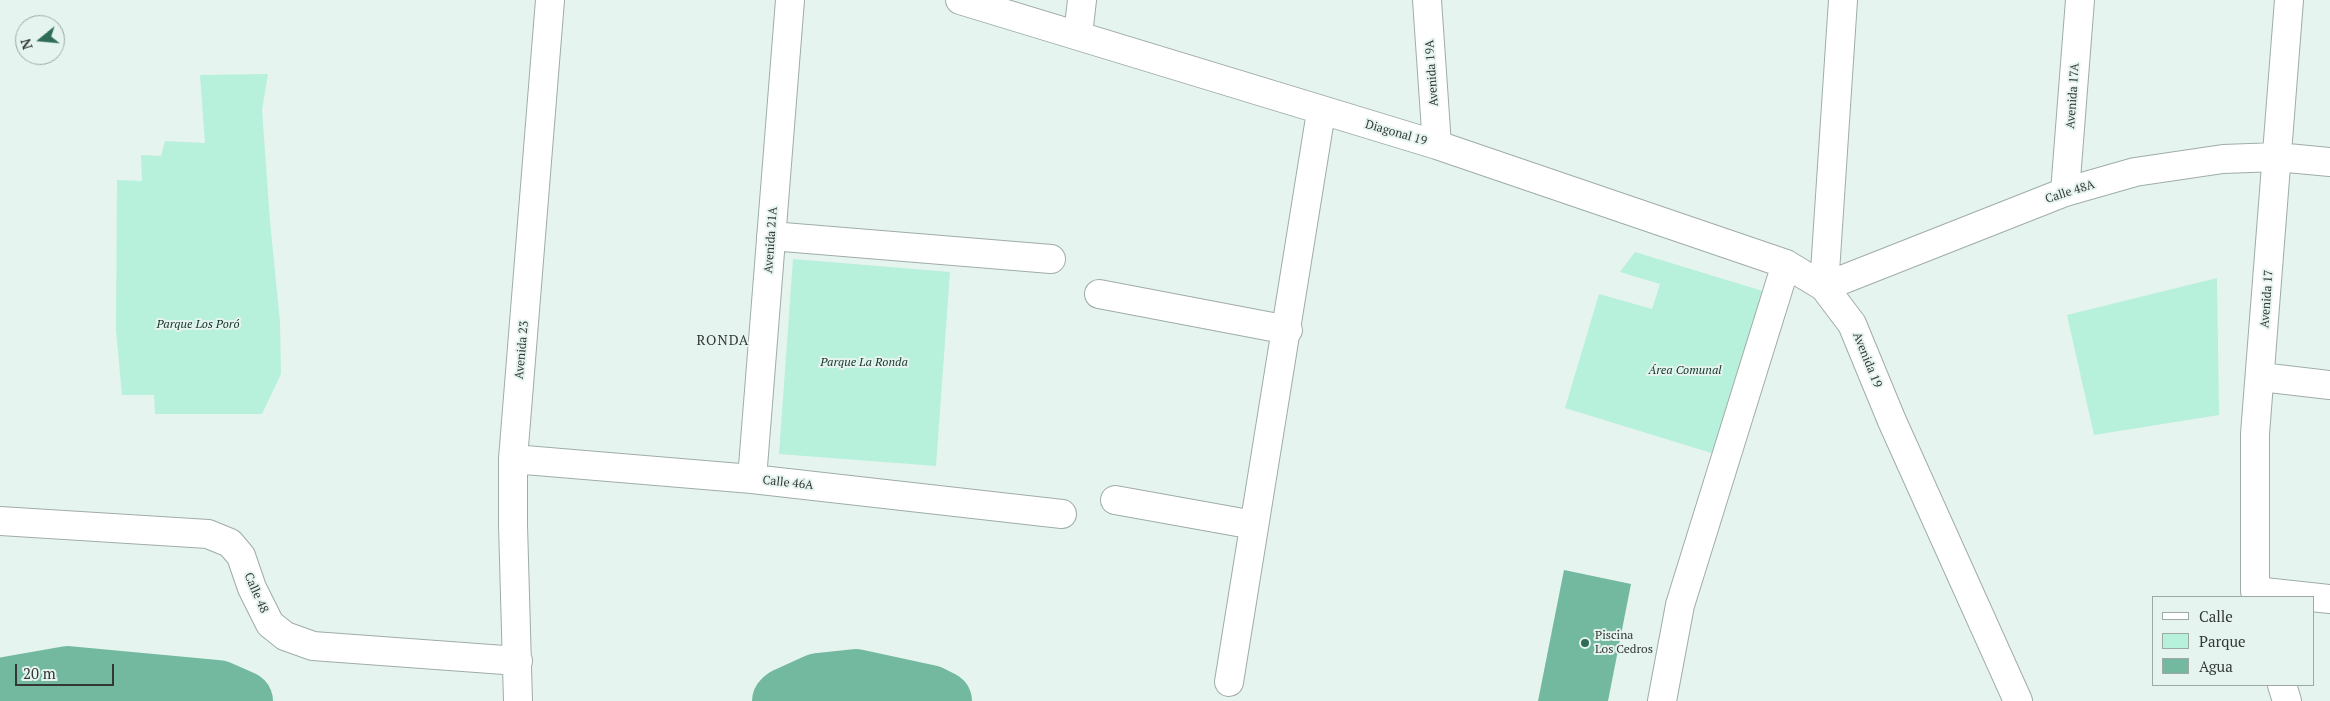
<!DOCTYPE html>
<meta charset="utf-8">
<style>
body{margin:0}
#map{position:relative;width:2330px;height:701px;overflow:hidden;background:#e6f4ef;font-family:"PT Serif",serif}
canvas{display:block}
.legend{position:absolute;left:2152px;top:596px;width:162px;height:90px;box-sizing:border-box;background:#e6f4ef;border:1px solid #9ea9a5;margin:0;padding:6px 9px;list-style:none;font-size:15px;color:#333836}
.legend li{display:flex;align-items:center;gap:10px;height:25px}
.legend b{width:25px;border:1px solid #9ea9a5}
.north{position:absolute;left:15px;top:15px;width:50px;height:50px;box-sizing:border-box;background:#e6f4ef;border:1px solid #9ea9a5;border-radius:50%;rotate:253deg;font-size:14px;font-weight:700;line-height:20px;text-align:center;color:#333836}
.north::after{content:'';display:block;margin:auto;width:18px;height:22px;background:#2e6c59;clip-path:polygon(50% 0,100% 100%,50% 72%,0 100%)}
.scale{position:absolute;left:15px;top:664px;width:99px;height:22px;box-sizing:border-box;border:2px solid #333836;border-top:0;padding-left:6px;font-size:15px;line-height:18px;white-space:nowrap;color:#333836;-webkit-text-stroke:4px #e6f4ef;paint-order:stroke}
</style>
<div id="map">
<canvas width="2330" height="701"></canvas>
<ul class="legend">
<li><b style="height:6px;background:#fff"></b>Calle</li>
<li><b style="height:14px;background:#b7f0db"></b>Parque</li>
<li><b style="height:14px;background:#72b9a0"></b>Agua</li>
</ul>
<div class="north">N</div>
<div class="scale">20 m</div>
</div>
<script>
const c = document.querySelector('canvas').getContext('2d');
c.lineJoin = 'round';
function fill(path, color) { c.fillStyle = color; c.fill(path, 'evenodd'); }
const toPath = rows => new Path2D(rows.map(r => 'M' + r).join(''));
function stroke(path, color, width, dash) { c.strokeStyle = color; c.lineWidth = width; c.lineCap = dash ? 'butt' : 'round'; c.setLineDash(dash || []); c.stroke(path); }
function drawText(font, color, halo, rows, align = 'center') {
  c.font = font + ' "PT Serif",serif'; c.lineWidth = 4; c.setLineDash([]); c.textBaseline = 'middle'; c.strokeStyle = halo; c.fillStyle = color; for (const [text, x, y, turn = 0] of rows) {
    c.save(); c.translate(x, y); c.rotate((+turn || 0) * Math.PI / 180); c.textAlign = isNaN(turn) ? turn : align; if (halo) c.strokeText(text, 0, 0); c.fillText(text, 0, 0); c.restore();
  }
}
const green = toPath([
 [268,74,262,110,270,221,280,322,281,374,262,414,155,414,154,395,122,395,116,330,117,180,142,181,141,155,161,156,165,141,205,143,200,75],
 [1635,252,1779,296,1731,459,1565,408,1599,294,1652,309,1660,284,1620,272],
 [793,259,950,272,936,466,779,454],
 [2217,278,2219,415,2094,435,2067,315]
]);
const water = toPath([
 [1564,570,1631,584,1608,701,1538,701]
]);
const river = toPath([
 [0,688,68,676,218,690,243,701],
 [782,701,785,698,818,683,856,679,930,695,942,701]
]);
const minor = toPath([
 [960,0,1437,145,1786,264,1824,287],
 [1427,0,1437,145],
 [1843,0,1824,287,1852,324,1892,421,2018,701],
 [1078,35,1082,0],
 [2065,192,2080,0],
 [771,236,1051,259],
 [1824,287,2065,192,2135,172,2223,159,2277,157,2330,162],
 [1099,294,1288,330],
 [2261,377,2330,385],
 [513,459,752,479,1062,514],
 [752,479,790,0],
 [1115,500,1254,525],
 [0,521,208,534,230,543,241,556,252,588,270,624,285,636,313,646,518,661],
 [2255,591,2330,599],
 [2257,597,2255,591,2255,434,2289,0],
 [1229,682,1321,112],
 [2282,685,2287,701],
 [518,701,513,525,513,459,550,0],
 [1662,701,1680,605,1786,264]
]);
const markers = [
 [1585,643,5,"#2e6c59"]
];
const streetNames = [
 ["Avenida 19A",1432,73,-94],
 ["Avenida 17A",2073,96,-86],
 ["Diagonal 19",1396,133,16],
 ["Calle 48A",2070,192,-18],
 ["Avenida 21A",771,240,-86],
 ["Avenida 17",2267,299,-86],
 ["Avenida 23",522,350,-85],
 ["Avenida 19",1867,360,68],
 ["Calle 46A",788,483,6],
 ["Calle 48",256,593,66]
];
const parkNames = [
 ["Parque Los Poró",198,325],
 ["Parque La Ronda",864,363],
 ["Área Comunal",1685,371]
];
const poiNames = [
 ["Piscina",1595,636],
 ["Los Cedros",1595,650]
];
const neighbourhoodNames = [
 ["RONDA",723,341]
];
fill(green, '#b7f0db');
fill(water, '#72b9a0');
stroke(river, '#72b9a0', 60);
stroke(minor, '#9faca7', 30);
stroke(minor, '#fff', 28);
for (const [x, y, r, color] of markers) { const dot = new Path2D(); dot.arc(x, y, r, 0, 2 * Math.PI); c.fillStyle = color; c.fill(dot); stroke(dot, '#e6f4ef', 2); }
drawText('12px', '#333836', '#e6f4ef', streetNames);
drawText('italic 12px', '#14352b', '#e6f4ef', parkNames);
drawText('12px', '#333836', '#e6f4ef', poiNames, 'left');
c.letterSpacing = '1px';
drawText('14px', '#333836', '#e6f4ef', neighbourhoodNames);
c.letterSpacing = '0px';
</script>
